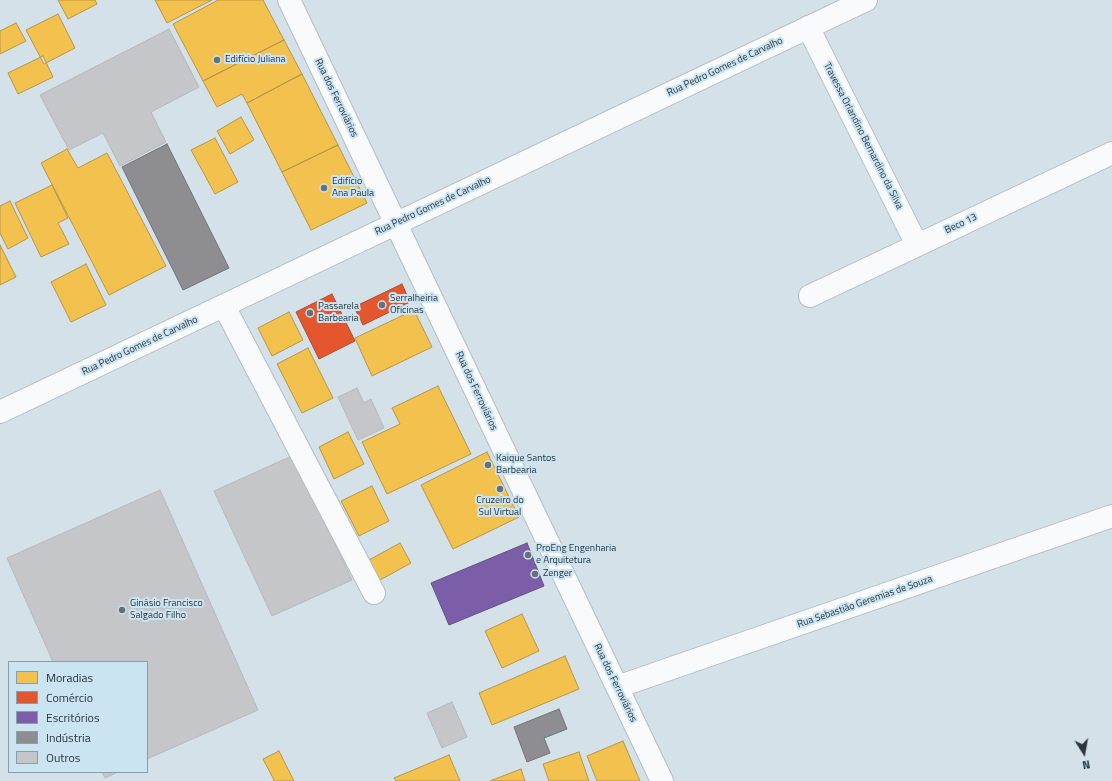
<!DOCTYPE html>
<meta charset="utf-8">
<style>
body{margin:0}
#map{position:relative;width:1112px;height:781px;overflow:hidden;background:#d4e1e9;font-family:"Titillium Web",sans-serif}
canvas{display:block}
.legend{position:absolute;left:8px;top:661px;width:140px;height:112px;box-sizing:border-box;background:#cbe4f2;border:1px solid #8b9ea8;margin:0;padding:5px 7px;list-style:none;font-size:12px;color:#2b353a}
.legend li{display:flex;align-items:center;gap:8px;height:20px}
.legend b{width:20px;border:1px solid #8b9ea8}
.north{position:absolute;left:1064px;top:733px;width:40px;height:40px;-webkit-text-stroke:3px #cbe4f2;paint-order:stroke;rotate:169deg;font-size:11px;font-weight:700;line-height:16px;text-align:center;color:#2b353a}
.north::after{content:'';display:block;margin:auto;width:14px;height:18px;background:#2b353a;clip-path:polygon(50% 0,100% 100%,50% 72%,0 100%)}
</style>
<div id="map">
<canvas width="1112" height="781"></canvas>
<ul class="legend">
<li><b style="height:11px;background:#f2c14e"></b>Moradias</li>
<li><b style="height:11px;background:#e4572e"></b>Comércio</li>
<li><b style="height:11px;background:#7b5ea7"></b>Escritórios</li>
<li><b style="height:11px;background:#8d8d92"></b>Indústria</li>
<li><b style="height:11px;background:#c5c6ca"></b>Outros</li>
</ul>
<div class="north">N</div>
</div>
<script>
const c = document.querySelector('canvas').getContext('2d');
c.lineJoin = 'round';
function fill(path, color) { c.fillStyle = color; c.fill(path, 'evenodd'); }
const toPath = rows => new Path2D(rows.map(r => 'M' + r).join(''));
function stroke(path, color, width, dash) { c.strokeStyle = color; c.lineWidth = width; c.lineCap = dash ? 'butt' : 'round'; c.setLineDash(dash || []); c.stroke(path); }
function drawText(font, color, halo, rows, align = 'center') {
  c.font = font + ' "Titillium Web",sans-serif'; c.lineWidth = 4; c.setLineDash([]); c.textBaseline = 'middle'; c.strokeStyle = halo; c.fillStyle = color; for (const [text, x, y, turn = 0] of rows) {
    c.save(); c.translate(x, y); c.rotate((+turn || 0) * Math.PI / 180); c.textAlign = isNaN(turn) ? turn : align; if (halo) c.strokeText(text, 0, 0); c.fillText(text, 0, 0); c.restore();
  }
}
const homes = toPath([
 [58,0,95,0,97,4,68,19,58,0],
 [155,0,212,0,167,23,155,0],
 [218,0,263,0,284,40,203,81,173,24,218,0],
 [58,14,75,48,44,64,26,30,58,14],
 [16,23,26,41,0,54,0,31,16,23],
 [284,40,302,74,247,103,242,94,217,107,203,81,284,40],
 [43,56,53,77,18,94,8,73,43,56],
 [302,74,338,145,282,172,247,103,302,74],
 [241,117,254,140,230,154,217,131,241,117],
 [215,138,238,182,215,194,191,150,215,138],
 [338,145,367,203,311,230,282,172,338,145],
 [67,149,78,168,107,153,166,266,109,295,41,163,67,149],
 [52,185,68,218,58,223,69,244,41,257,15,203,52,185],
 [10,201,28,238,8,249,0,233,0,206,10,201],
 [0,245,16,277,0,285,0,245],
 [86,264,106,305,71,322,51,282,86,264],
 [414,310,432,347,372,376,355,338,414,310],
 [289,312,303,340,272,356,258,328,289,312],
 [308,348,333,398,302,413,277,364,308,348],
 [438,386,471,454,387,494,362,442,400,424,392,408,438,386],
 [348,432,364,464,334,479,319,447,348,432],
 [487,452,519,517,453,549,421,485,487,452],
 [372,486,389,521,359,536,341,501,372,486],
 [400,543,411,563,380,580,369,560,400,543],
 [522,614,539,651,502,668,485,631,522,614],
 [565,656,579,689,492,725,479,693,565,656],
 [623,741,640,781,597,781,587,756,623,741],
 [279,751,294,781,273,781,274,780,263,759,279,751],
 [579,752,589,781,549,781,543,764,579,752],
 [449,755,460,781,396,781,394,778,449,755],
 [521,769,525,781,490,781,521,769]
]);
const shops = toPath([
 [402,284,410,302,363,325,354,307,402,284],
 [332,294,355,341,319,359,296,312,332,294]
]);
const offices = toPath([
 [527,543,544,586,449,625,431,583,527,543]
]);
const industry = toPath([
 [167,144,229,268,183,290,122,167,167,144],
 [559,709,567,729,544,738,550,753,527,762,514,727,559,709]
]);
const building = toPath([
 [169,29,199,87,151,112,166,142,120,166,103,133,69,150,40,95,169,29],
 [357,388,364,403,371,399,384,428,358,440,338,397,357,388],
 [294,455,352,580,272,616,214,491,294,455],
 [160,490,258,710,147,759,147,662,53,662,7,558,160,490],
 [452,702,467,737,442,748,427,713,452,702],
 [102,772,118,772,105,778,102,772]
]);
const minor = toPath([
 [289,0,662,781],
 [808,27,917,245],
 [810,296,1112,153],
 [224,306,374,593],
 [0,412,866,0],
 [617,687,1112,516]
]);
const markers = [
 [217,60,4,"#667177"],
 [324,188,4,"#667177"],
 [382,305,4,"#667177"],
 [310,313,4,"#667177"],
 [488,465,4,"#667177"],
 [500,489,4,"#667177"],
 [528,555,4,"#667177"],
 [535,574,4,"#667177"],
 [122,610,4,"#667177"]
];
const poiNames = [
 ["Edifício Juliana",225,60],
 ["Edifício",332,182],
 ["Ana Paula",332,194],
 ["Serralheiria",390,299],
 ["Oficinas",390,311],
 ["Passarela",318,307],
 ["Barbearia",318,319],
 ["Kaique Santos",496,459],
 ["Barbearia",496,471],
 ["Cruzeiro do",500,501,"center"],
 ["Sul Virtual",500,513,"center"],
 ["ProEng Engenharia",536,549],
 ["e Arquitetura",536,561],
 ["Zenger",543,574],
 ["Ginásio Francisco",130,604],
 ["Salgado Filho",130,616]
];
const streetNames = [
 ["Rua Pedro Gomes de Carvalho",725,67,-25],
 ["Rua dos Ferroviários",336,98,64],
 ["Travessa Orlandino Bernardino da Silva",863,136,63],
 ["Rua Pedro Gomes de Carvalho",433,206,-25],
 ["Beco 13",961,224,-25],
 ["Rua Pedro Gomes de Carvalho",140,346,-25],
 ["Rua dos Ferroviários",476,391,65],
 ["Rua Sebastião Geremias de Souza",865,602,-19],
 ["Rua dos Ferroviários",615,683,64]
];
fill(homes, '#f2c14e');
stroke(homes, '#b69748', 1);
fill(shops, '#e4572e');
stroke(shops, '#ac4d32', 1);
fill(offices, '#7b5ea7');
stroke(offices, '#635286', 1);
fill(industry, '#8d8d92');
stroke(industry, '#707378', 1);
fill(building, '#c5c6ca');
stroke(building, '#b7b8bc', 1);
stroke(minor, '#b3bec4', 24);
stroke(minor, '#f9fafc', 22);
for (const [x, y, r, color] of markers) { const dot = new Path2D(); dot.arc(x, y, r, 0, 2 * Math.PI); c.fillStyle = color; c.fill(dot); stroke(dot, '#cbe4f2', 1.5); }
drawText('10px', '#2b353a', '#cbe4f2', poiNames, 'left');
drawText('10px', '#2b353a', '#cbe4f2', streetNames);
</script>
